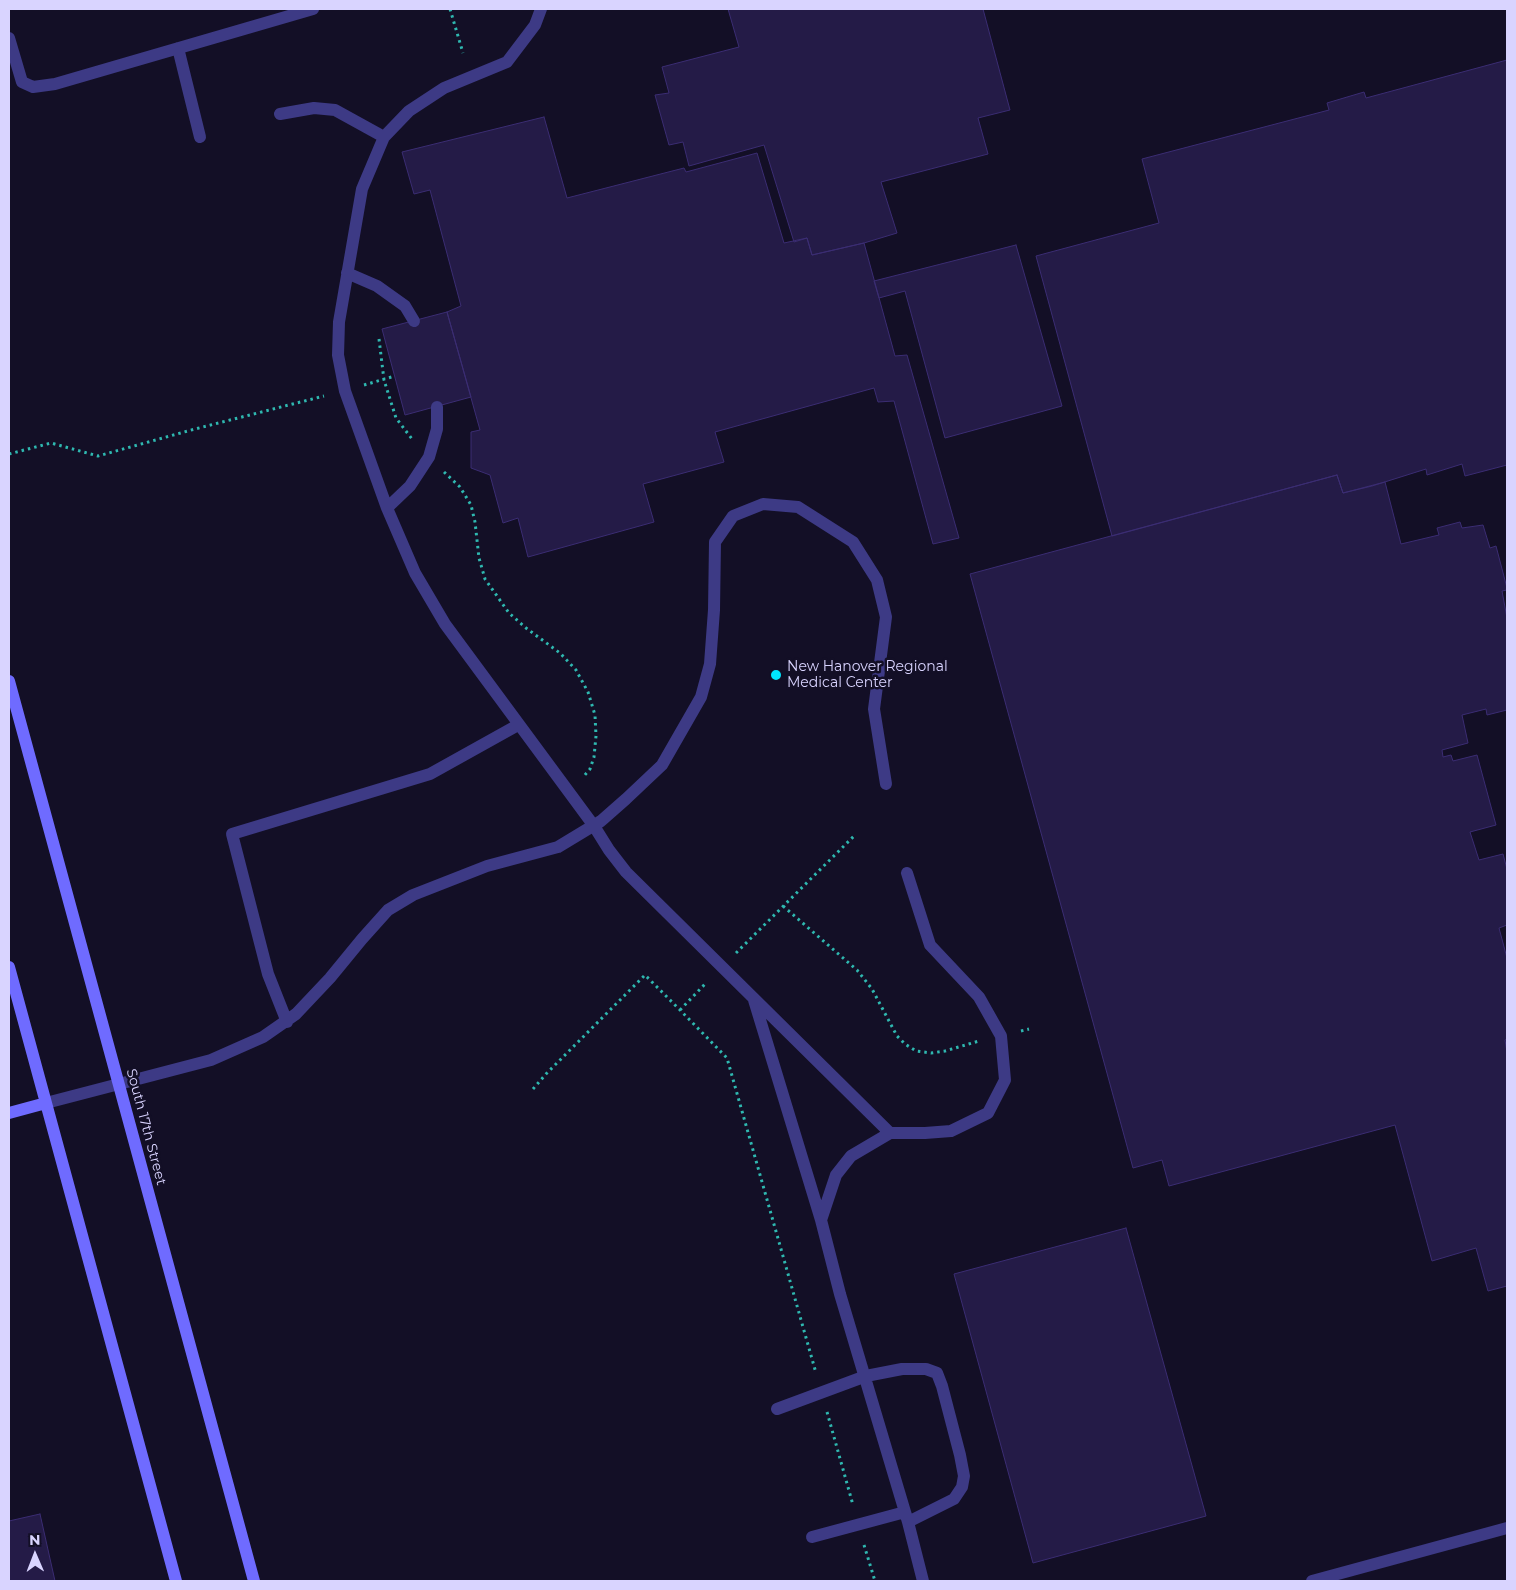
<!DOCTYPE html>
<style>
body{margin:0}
#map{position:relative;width:1516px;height:1590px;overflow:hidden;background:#130f26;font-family:Montserrat,sans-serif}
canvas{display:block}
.frame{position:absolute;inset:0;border:10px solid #d9d4ff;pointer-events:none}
.north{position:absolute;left:10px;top:1530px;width:50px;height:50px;-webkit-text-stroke:4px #130f26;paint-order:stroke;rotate:359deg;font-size:14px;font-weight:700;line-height:20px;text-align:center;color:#d9d4ff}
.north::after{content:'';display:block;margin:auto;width:18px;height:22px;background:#d9d4ff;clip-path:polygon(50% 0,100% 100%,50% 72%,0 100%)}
</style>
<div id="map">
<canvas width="1516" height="1590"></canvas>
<div class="frame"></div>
<div class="north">N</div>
</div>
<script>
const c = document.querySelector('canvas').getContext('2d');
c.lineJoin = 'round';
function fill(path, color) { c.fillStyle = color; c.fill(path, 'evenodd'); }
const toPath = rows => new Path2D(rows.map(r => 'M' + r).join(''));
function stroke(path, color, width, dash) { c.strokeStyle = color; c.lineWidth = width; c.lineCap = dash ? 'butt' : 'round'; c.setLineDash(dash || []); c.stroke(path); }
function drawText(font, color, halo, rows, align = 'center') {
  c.font = font + ' Montserrat,sans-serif'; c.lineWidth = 5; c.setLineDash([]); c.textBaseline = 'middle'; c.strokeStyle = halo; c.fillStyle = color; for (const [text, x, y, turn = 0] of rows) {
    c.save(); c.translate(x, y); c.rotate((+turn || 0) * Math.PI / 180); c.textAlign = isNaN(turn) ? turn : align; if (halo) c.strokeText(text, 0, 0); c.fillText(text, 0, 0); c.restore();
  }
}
const building = toPath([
 [728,9,983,9,1010,110,978,118,988,154,881,182,897,233,864,243,812,255,807,238,794,242,764,145,689,166,683,142,669,145,655,95,669,93,662,67,739,47,728,9],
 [1507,60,1507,465,1465,476,1462,464,1427,475,1426,469,1372,486,1343,493,1337,475,1112,536,1036,256,1159,223,1142,159,1329,110,1327,103,1364,92,1366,98,1507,60],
 [544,117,567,198,684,168,686,172,757,153,784,243,807,238,812,255,864,243,895,356,907,355,959,538,933,544,894,401,878,402,874,388,715,432,724,462,643,484,654,522,528,557,518,518,503,523,490,475,471,468,471,432,480,430,447,312,461,306,430,190,414,194,402,152,544,117],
 [1016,245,1062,406,945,438,905,291,879,298,874,281,1016,245],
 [447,312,471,397,405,415,382,329,447,312],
 [1337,475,1343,493,1385,482,1401,544,1439,535,1437,528,1460,522,1462,528,1483,525,1490,548,1496,546,1507,588,1507,590,1502,591,1507,618,1507,710,1487,715,1486,709,1462,715,1468,743,1442,750,1443,757,1451,755,1453,761,1477,755,1496,825,1470,832,1479,860,1503,854,1507,869,1507,925,1499,928,1507,958,1507,1039,1505,1040,1507,1052,1507,1286,1488,1291,1476,1248,1432,1261,1395,1125,1169,1186,1162,1160,1133,1168,970,574,1337,475],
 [1126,1228,1206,1516,1033,1563,954,1274,1126,1228],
 [40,1514,55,1581,9,1581,9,1521,40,1514]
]);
const path = toPath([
 [450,9,463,53],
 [379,339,384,380,396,418,412,439],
 [364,385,395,376],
 [9,454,51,443,98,456,195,429,324,396],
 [444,472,460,487,471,505,475,522,479,558,485,579,509,613,526,628,560,653,576,670,588,692,595,715,596,736,594,757,590,769,584,776],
 [783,906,857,970,872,989,897,1036,905,1044,916,1051,931,1053,945,1051,979,1041],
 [736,953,854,836],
 [680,1010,707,982],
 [1021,1031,1029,1029],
 [533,1089,546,1074,645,975,680,1010,727,1058,816,1373],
 [827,1412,853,1505],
 [864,1545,875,1581]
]);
const lane = toPath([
 [541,9,535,25,507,62,444,88,409,111,384,137,362,189,339,322,338,355,345,391,387,508,415,573,445,624,594,826,609,850,626,872,890,1133],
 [9,38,22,82,33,87,55,84,313,9],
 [178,48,200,137],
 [280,114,314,108,335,110,384,137],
 [347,273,377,286,405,306,414,321],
 [387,508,410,486,429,457,437,429,437,407],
 [754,1000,821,1220,840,1294,908,1522,923,1581],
 [287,1022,268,974,232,834,430,774,518,725],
 [119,1084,211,1060,263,1037,296,1014,330,978,362,939,388,910,413,895,487,866,558,847,601,821,626,799,662,765,701,697,710,664,714,610,715,542,733,516,763,504,798,507,853,542,877,580,886,617,874,709,886,784],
 [821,1220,836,1175,851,1156,890,1133,925,1133,951,1131,988,1113,1005,1080,1001,1036,979,997,930,945,907,873],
 [777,1409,866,1376,902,1369,926,1369,937,1373,942,1386,960,1455,964,1476,962,1487,954,1499,908,1522],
 [812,1537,905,1512],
 [1312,1581,1507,1528]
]);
const street = toPath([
 [46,1103,119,1084]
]);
const secondary = toPath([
 [9,681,254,1581],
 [9,967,176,1581],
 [9,1113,46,1103]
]);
const markers = [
 [776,675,6,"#00e5ff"]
];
const poiNames = [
 ["New Hanover Regional",787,667],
 ["Medical Center",787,683]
];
const streetNames = [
 ["South 17th Street",146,1127,75]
];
fill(building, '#241b47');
stroke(building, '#3b2d73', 1);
stroke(path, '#2fb8b0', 3, [2.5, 4]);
stroke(lane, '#3d3a85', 12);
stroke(street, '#3d3a85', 12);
stroke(secondary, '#6f6bff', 12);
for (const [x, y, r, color] of markers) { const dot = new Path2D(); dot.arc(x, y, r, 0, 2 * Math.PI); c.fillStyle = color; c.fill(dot); stroke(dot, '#130f26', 2); }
drawText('14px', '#d9d4ff', '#130f26', poiNames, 'left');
drawText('14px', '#d9d4ff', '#130f26', streetNames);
</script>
